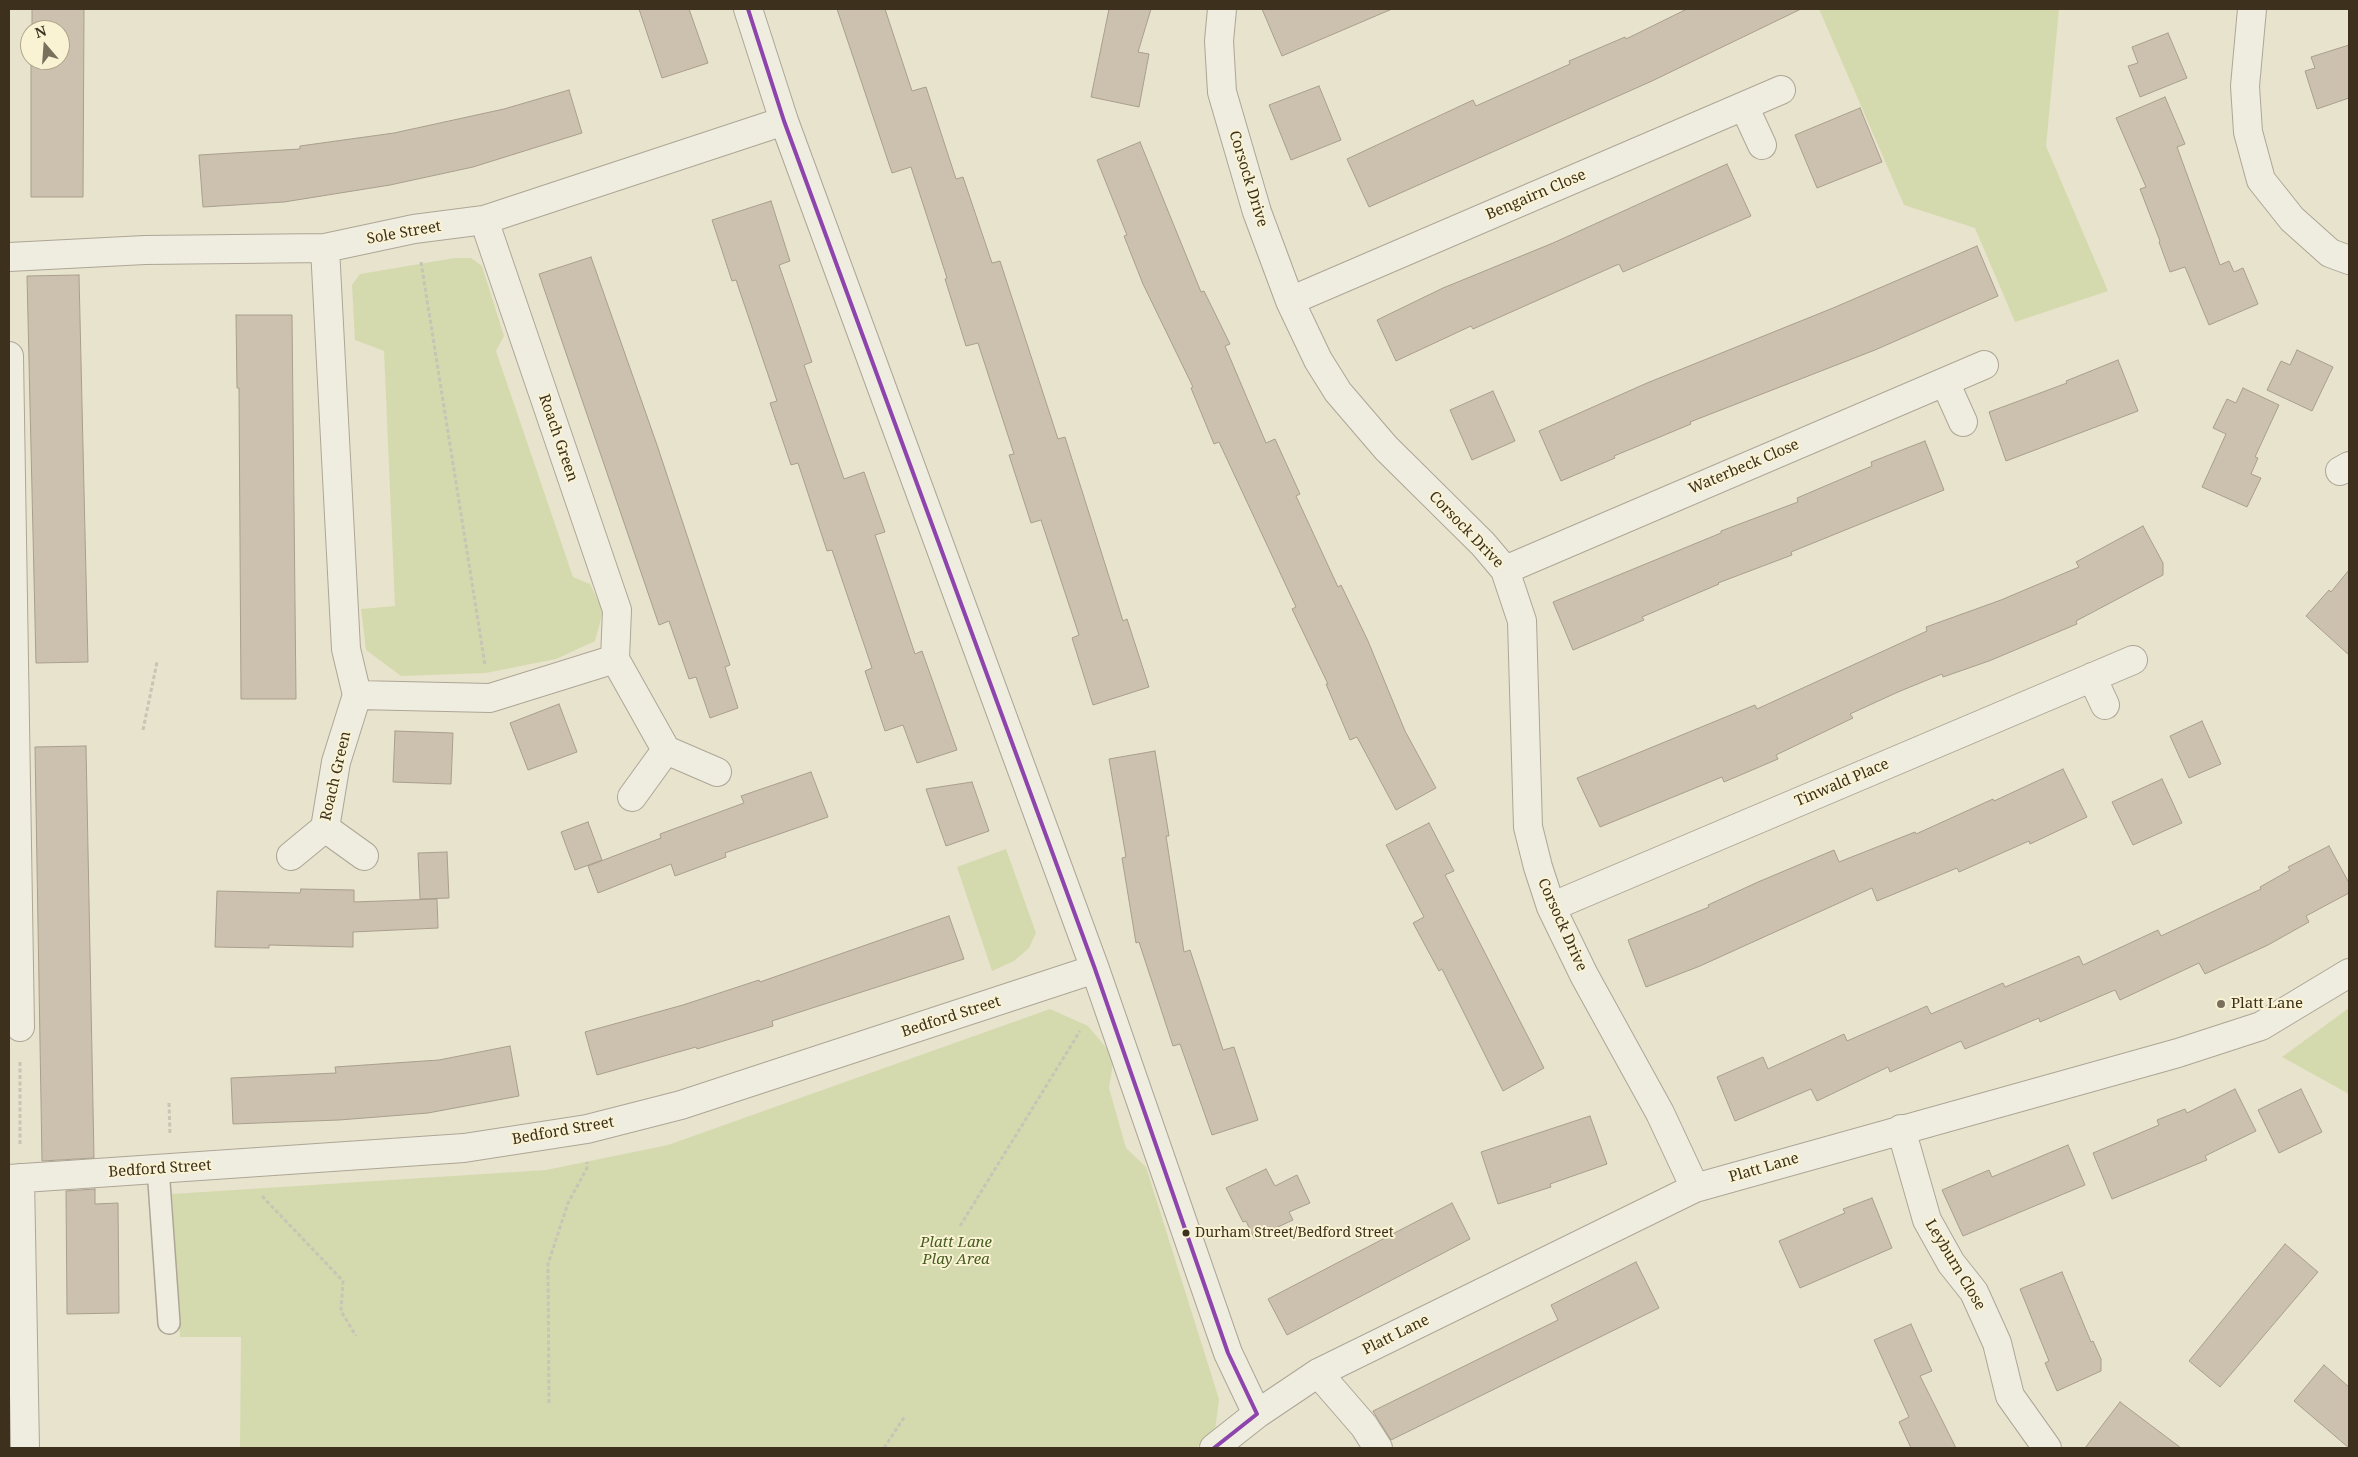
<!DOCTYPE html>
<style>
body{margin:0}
#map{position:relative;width:2358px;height:1457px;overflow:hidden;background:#e8e3cd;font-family:"Noto Serif",serif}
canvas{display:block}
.frame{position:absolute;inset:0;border:10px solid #3d301d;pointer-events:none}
.north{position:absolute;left:20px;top:20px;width:50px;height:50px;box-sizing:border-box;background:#f9f2d3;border:1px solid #aea48a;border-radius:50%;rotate:342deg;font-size:14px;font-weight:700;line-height:20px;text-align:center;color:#3d301d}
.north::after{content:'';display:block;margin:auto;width:18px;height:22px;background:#796f5b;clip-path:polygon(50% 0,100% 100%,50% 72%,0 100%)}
</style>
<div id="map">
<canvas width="2358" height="1457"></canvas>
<div class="frame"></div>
<div class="north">N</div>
</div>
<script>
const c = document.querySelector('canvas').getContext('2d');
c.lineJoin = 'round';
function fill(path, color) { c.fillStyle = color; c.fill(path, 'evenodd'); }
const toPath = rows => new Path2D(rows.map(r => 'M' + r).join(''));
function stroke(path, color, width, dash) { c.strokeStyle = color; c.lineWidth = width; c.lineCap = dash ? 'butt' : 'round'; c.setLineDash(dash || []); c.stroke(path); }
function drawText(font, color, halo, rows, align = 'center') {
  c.font = font + ' "Noto Serif",serif'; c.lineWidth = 4; c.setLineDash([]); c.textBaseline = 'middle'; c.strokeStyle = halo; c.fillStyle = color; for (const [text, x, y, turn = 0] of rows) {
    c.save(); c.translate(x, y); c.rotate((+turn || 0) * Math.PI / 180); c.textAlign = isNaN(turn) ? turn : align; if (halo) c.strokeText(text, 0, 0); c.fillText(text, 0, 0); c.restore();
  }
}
const green = toPath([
 [1819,9,2059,9,2046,146,2108,291,2015,322,1975,228,1904,205],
 [455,258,471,258,482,266,504,336,496,351,573,577,590,584,603,611,595,641,556,659,486,673,401,676,366,650,361,609,395,606,384,351,355,340,352,285,360,274],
 [1006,849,1036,933,1029,948,1014,961,992,971,957,867],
 [2349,1008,2349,1094,2282,1057],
 [1050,1009,1088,1026,1114,1057,1109,1088,1126,1148,1146,1167,1219,1399,1215,1431,1196,1448,240,1448,241,1337,180,1337,172,1194,546,1170,668,1145]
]);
const building = toPath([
 [32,9,84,9,83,197,31,197,31,60,60,60,60,30,32,30,32,9],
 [639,9,689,9,708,63,662,78,639,9],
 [837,9,885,9,912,91,926,87,956,179,963,177,992,263,1000,261,1058,439,1065,437,1123,621,1127,619,1149,687,1093,705,1072,638,1079,635,1041,520,1031,523,1009,455,1014,454,978,343,966,346,945,279,947,278,911,167,892,173,837,9],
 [1109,9,1151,9,1138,52,1149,54,1139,107,1091,97,1109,9],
 [1262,9,1392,9,1282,56,1262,9],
 [1687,9,1801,9,1652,81,1369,207,1347,159,1473,100,1476,106,1570,64,1569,61,1625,37,1626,39,1687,9],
 [2168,33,2187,78,2140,97,2128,66,2138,63,2132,47,2168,33],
 [2349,45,2349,98,2317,109,2305,71,2315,68,2311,57,2349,45],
 [1319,86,1341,140,1291,160,1269,105,1319,86],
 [569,90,582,133,473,167,390,185,284,202,203,207,199,155,300,149,300,146,394,133,504,109,569,90],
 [2165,97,2185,144,2177,147,2220,265,2229,261,2234,272,2243,268,2258,304,2209,325,2185,267,2170,272,2159,242,2160,241,2140,189,2146,187,2116,118,2165,97],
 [1860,108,1882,162,1817,188,1795,135,1860,108],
 [1140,142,1201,292,1204,291,1230,344,1225,346,1266,443,1275,439,1300,494,1296,496,1338,587,1341,585,1368,641,1405,731,1436,788,1396,810,1357,737,1350,740,1326,684,1328,684,1292,609,1296,607,1219,442,1214,444,1191,388,1193,387,1143,284,1124,236,1127,235,1097,160,1140,142],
 [1727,164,1751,216,1623,272,1619,264,1473,329,1471,326,1396,361,1377,320,1443,288,1553,243,1727,164],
 [771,201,790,261,779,265,812,362,804,365,844,479,864,472,885,532,875,535,915,654,922,651,957,750,917,763,903,725,885,731,865,671,872,668,832,550,827,551,798,463,791,465,770,403,777,401,736,280,732,281,712,220,771,201],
 [1977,246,1998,296,1875,350,1690,422,1691,424,1614,456,1615,458,1561,481,1539,431,1647,383,1833,308,1977,246],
 [591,257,657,445,730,665,725,667,738,708,710,718,696,677,689,679,669,621,659,625,539,274,591,257],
 [79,275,88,662,36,663,27,276,79,275],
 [236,315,292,315,296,699,241,699,239,388,237,388,236,315],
 [2297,350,2333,367,2312,411,2267,390,2281,361,2290,365,2297,350],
 [2118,360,2138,411,2006,461,1989,412,2067,383,2066,381,2118,360],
 [2243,388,2279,405,2255,457,2258,458,2251,474,2261,478,2247,507,2202,487,2226,434,2213,428,2227,399,2236,403,2243,388],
 [1493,391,1515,441,1472,460,1450,410,1493,391],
 [1925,441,1944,490,1791,552,1792,555,1718,583,1719,584,1642,617,1644,620,1573,650,1553,602,1721,533,1721,531,1798,502,1797,498,1872,466,1871,462,1925,441],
 [2143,526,2163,563,2163,575,2076,621,2077,624,1989,661,1943,677,1942,674,1898,692,1850,714,1853,718,1776,755,1778,759,1724,782,1722,777,1600,827,1577,778,1755,705,1757,709,1927,631,1926,627,2001,600,2079,567,2076,562,2143,526],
 [2349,570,2349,655,2306,616,2329,590,2331,592,2349,570],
 [559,704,577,752,528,770,510,723,559,704],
 [2202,721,2221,764,2189,778,2170,736,2202,721],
 [395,731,453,733,451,784,393,782,395,731],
 [86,746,94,1158,42,1161,35,747,86,746],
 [1155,751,1169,836,1166,836,1184,952,1190,950,1223,1050,1234,1047,1258,1120,1212,1135,1180,1044,1173,1046,1139,942,1136,943,1122,858,1126,857,1109,759,1155,751],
 [2063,769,2087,817,2030,844,2029,841,1959,872,1957,868,1877,901,1872,888,1700,966,1646,987,1628,940,1709,907,1708,905,1758,882,1834,850,1839,862,1915,832,1916,834,1993,799,1994,801,2063,769],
 [811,772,828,817,725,853,726,857,675,876,671,864,598,893,588,866,661,838,660,834,744,803,741,796,811,772],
 [2162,779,2182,823,2133,845,2112,802,2162,779],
 [972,782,989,831,946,846,926,789,972,782],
 [588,822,602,860,575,870,561,832,588,822],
 [1429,823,1454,871,1445,875,1544,1068,1503,1091,1442,969,1439,971,1413,923,1424,917,1386,845,1429,823],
 [2329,846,2349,883,2349,893,2306,916,2309,922,2268,945,2205,974,2199,963,2120,1000,2115,990,2040,1022,2039,1018,1965,1049,1961,1041,1890,1072,1888,1067,1817,1101,1811,1089,1735,1121,1717,1077,1763,1057,1768,1069,1844,1034,1847,1041,1927,1006,1931,1014,2003,983,2005,987,2079,956,2083,965,2158,930,2161,936,2261,889,2260,887,2290,870,2288,867,2329,846],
 [447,852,449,898,420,899,418,853,447,852],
 [301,889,354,890,354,902,437,899,438,928,353,932,353,947,269,945,269,948,215,947,217,891,300,893,301,889],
 [949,916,964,959,772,1021,773,1026,697,1049,696,1047,597,1075,585,1032,683,1005,759,980,760,982,949,916],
 [510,1046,519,1096,428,1113,339,1120,233,1124,231,1078,336,1073,335,1067,439,1060,510,1046],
 [2235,1089,2256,1131,2205,1156,2207,1160,2112,1199,2093,1153,2159,1125,2157,1120,2185,1109,2187,1113,2235,1089],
 [2301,1089,2322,1132,2279,1153,2258,1110,2301,1089],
 [1590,1116,1607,1164,1550,1184,1551,1187,1498,1204,1481,1152,1590,1116],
 [2068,1145,2085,1185,1963,1236,1942,1190,1989,1170,1992,1177,2068,1145],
 [1266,1169,1275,1186,1297,1175,1310,1203,1289,1212,1293,1220,1254,1238,1246,1221,1243,1222,1226,1188,1266,1169],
 [95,1189,95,1204,118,1203,119,1313,67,1314,66,1191,95,1189],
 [1872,1198,1892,1248,1800,1288,1779,1241,1845,1213,1843,1209,1872,1198],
 [1452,1203,1470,1239,1287,1335,1268,1299,1452,1203],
 [2285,1244,2318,1272,2220,1387,2189,1361,2285,1244],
 [1636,1262,1659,1308,1391,1440,1374,1413,1373,1411,1558,1320,1551,1305,1636,1262],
 [2062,1272,2091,1342,2093,1341,2101,1359,2101,1371,2057,1391,2045,1363,2049,1361,2020,1289,2062,1272],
 [1911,1324,1932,1371,1920,1376,1956,1448,1911,1448,1899,1422,1909,1417,1874,1340,1911,1324],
 [2324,1365,2349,1387,2349,1448,2294,1401,2324,1365],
 [2120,1402,2181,1448,2085,1448,2120,1402]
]);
const path = toPath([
 [421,262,485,665],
 [143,730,157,662],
 [169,1103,170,1135],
 [20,1144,20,1060],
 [262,1196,343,1281,341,1311,356,1336],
 [960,1226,1080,1031],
 [549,1403,548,1264,568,1203,587,1168,587,1162],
 [884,1448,905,1416]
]);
const lane = toPath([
 [158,1168,169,1323]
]);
const street = toPath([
 [748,9,784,121,1095,969,1228,1353,1257,1414],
 [1222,9,1219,41,1222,92,1257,212,1290,301,1318,360,1338,392,1386,448,1483,544,1505,570,1522,621,1528,827,1538,867,1551,907,1584,975,1660,1113,1695,1188],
 [2252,9,2245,86,2248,132,2261,180,2292,219,2330,253,2349,260],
 [1744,106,1762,145],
 [484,220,617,610,615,659,666,750,632,797],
 [9,257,145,250,325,248,414,229,484,220,784,121],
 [1290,301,1781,90],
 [9,356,20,1027],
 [1945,382,1963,422],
 [2340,471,2349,466],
 [1505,570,1984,365],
 [2092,677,2105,705],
 [357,695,490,698,615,659],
 [666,750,717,772],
 [325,828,364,856],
 [291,856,325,828,336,762,357,695,346,649,325,248],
 [1551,907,2133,660],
 [1901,1129,1927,1220,1951,1263,1974,1292,1997,1343,2010,1396,2047,1448],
 [20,1178,25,1448],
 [9,1179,464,1148,587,1129,681,1105,1095,969],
 [1318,1373,1364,1426,1378,1448],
 [1214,1448,1257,1414,1318,1373,1695,1188,2178,1053,2261,1026,2349,973]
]);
const bus1 = toPath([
 [748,9,784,121,1095,969,1228,1353,1257,1414],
 [1214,1448,1257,1414]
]);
const markers = [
 [2221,1004,5,"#796f5b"],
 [1186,1233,4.5,"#3d301d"]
];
const busNames = [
 ["Durham Street/Bedford Street",1195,1233]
];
const streetNames = [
 ["Corsock Drive",1248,179,73],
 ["Bengairn Close",1536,195,-23],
 ["Sole Street",404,233,-10],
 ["Roach Green",558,438,71],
 ["Waterbeck Close",1744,467,-23],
 ["Corsock Drive",1466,530,46],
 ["Roach Green",336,776,-77],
 ["Tinwald Place",1842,783,-23],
 ["Corsock Drive",1562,925,66],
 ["Bedford Street",951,1017,-18],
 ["Bedford Street",563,1131,-10],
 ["Platt Lane",1764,1168,-16],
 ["Bedford Street",160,1169,-4],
 ["Leyburn Close",1955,1265,59],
 ["Platt Lane",1396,1335,-26]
];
const poiNames = [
 ["Platt Lane",2231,1004]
];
const parkNames = [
 ["Platt Lane",956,1243],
 ["Play Area",956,1260]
];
fill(green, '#d5daae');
fill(building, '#ccc1ae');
stroke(building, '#a99e8c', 1);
stroke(lane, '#ada696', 24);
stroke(street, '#ada696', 30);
stroke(path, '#c8c4b6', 3, [4, 2.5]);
stroke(lane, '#efece0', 21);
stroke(street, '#efece0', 28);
stroke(bus1, '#8e44ad', 4);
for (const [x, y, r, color] of markers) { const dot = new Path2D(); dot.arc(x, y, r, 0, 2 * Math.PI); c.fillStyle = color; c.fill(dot); stroke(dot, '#f9f2d3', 2); }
drawText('14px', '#3d301d', '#f9f2d3', busNames, 'left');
drawText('15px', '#3d301d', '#f9f2d3', streetNames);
drawText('15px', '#3d301d', '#f9f2d3', poiNames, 'left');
drawText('italic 15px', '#475c21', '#f9f2d3', parkNames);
</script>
